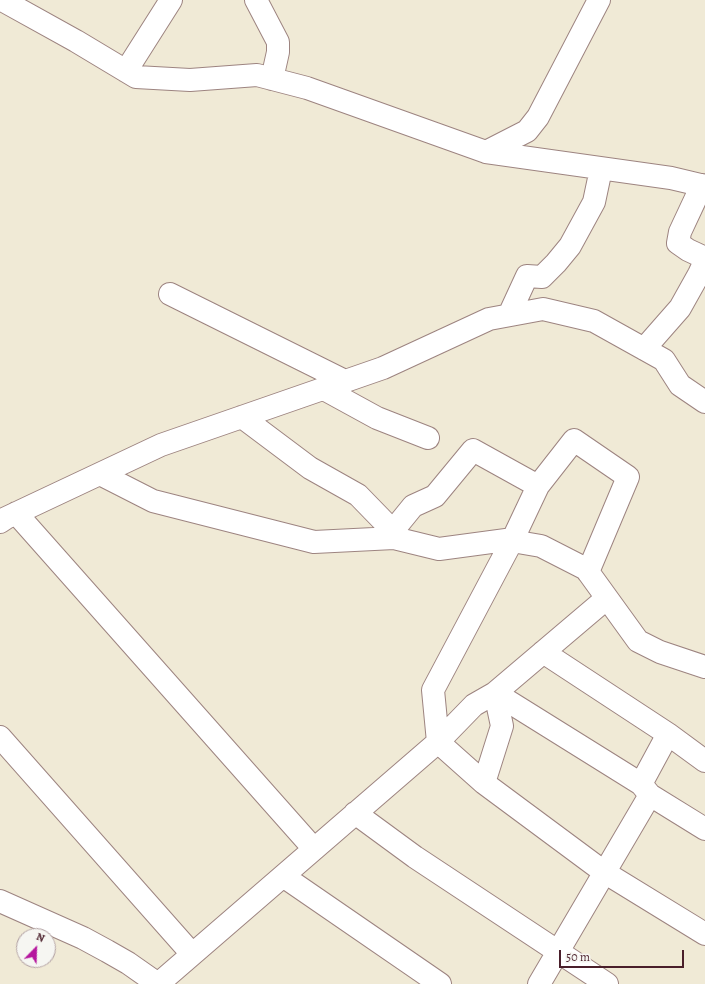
<!DOCTYPE html>
<style>
body{margin:0}
#map{position:relative;width:705px;height:984px;overflow:hidden;background:#f0ead6;font-family:Alegreya,serif}
canvas{display:block}
.north{position:absolute;left:16px;top:928px;width:40px;height:40px;box-sizing:border-box;background:#f6f6f2;border:1px solid #b1a0a2;border-radius:50%;rotate:23deg;font-size:11px;font-weight:700;line-height:16px;text-align:center;color:#4a1f2b}
.north::after{content:'';display:block;margin:auto;width:14px;height:18px;background:#b5179e;clip-path:polygon(50% 0,100% 100%,50% 72%,0 100%)}
.scale{position:absolute;left:559px;top:950px;width:125px;height:18px;box-sizing:border-box;border:2px solid #4a1f2b;border-top:0;padding-left:5px;font-size:12px;line-height:14px;white-space:nowrap;color:#4a1f2b;-webkit-text-stroke:3px #f6f6f2;paint-order:stroke}
</style>
<div id="map">
<canvas width="705" height="984"></canvas>
<div class="north">N</div>
<div class="scale">50 m</div>
</div>
<script>
const c = document.querySelector('canvas').getContext('2d');
c.lineJoin = 'round';
const toPath = rows => new Path2D(rows.map(r => 'M' + r).join(''));
function stroke(path, color, width, dash) { c.strokeStyle = color; c.lineWidth = width; c.lineCap = dash ? 'butt' : 'round'; c.setLineDash(dash || []); c.stroke(path); }
const minor = toPath([
 [2,0,76,41,136,77,190,80,257,75,307,88,486,152,671,178,705,186],
 [256,0,278,42,278,52,272,79],
 [126,71,171,0],
 [486,152,527,131,538,117,599,0],
 [702,185,680,232,678,243,688,250,705,258],
 [170,294,345,381],
 [509,315,527,276,542,277,556,263,570,246,594,202,601,169],
 [644,349,680,308,699,274,705,261],
 [324,389,377,418,428,438],
 [242,417,310,468,358,495,393,531],
 [100,474,153,501,314,542,394,538,439,549,506,540,541,546,586,569,638,641,660,652,705,667],
 [538,486,574,440,628,477,588,572],
 [16,513,314,849],
 [0,522,6,518,161,445,383,368,489,319,543,309,594,321,664,360,680,385,705,402],
 [387,538,413,506,435,496,473,450,538,486,512,541,433,690,438,742,484,783,604,872,705,934],
 [543,652,668,734,641,784],
 [495,693,641,784,650,795,705,829],
 [668,734,705,761],
 [0,737,192,954],
 [484,783,502,726,495,693],
 [355,813,415,857,607,984],
 [283,876,440,984],
 [0,901,83,938,107,951,128,963,158,984],
 [158,984,438,742,474,705,495,693,607,598],
 [539,984,650,795]
]);
stroke(minor, '#9d8480', 24);
stroke(minor, '#fff', 22);
</script>
